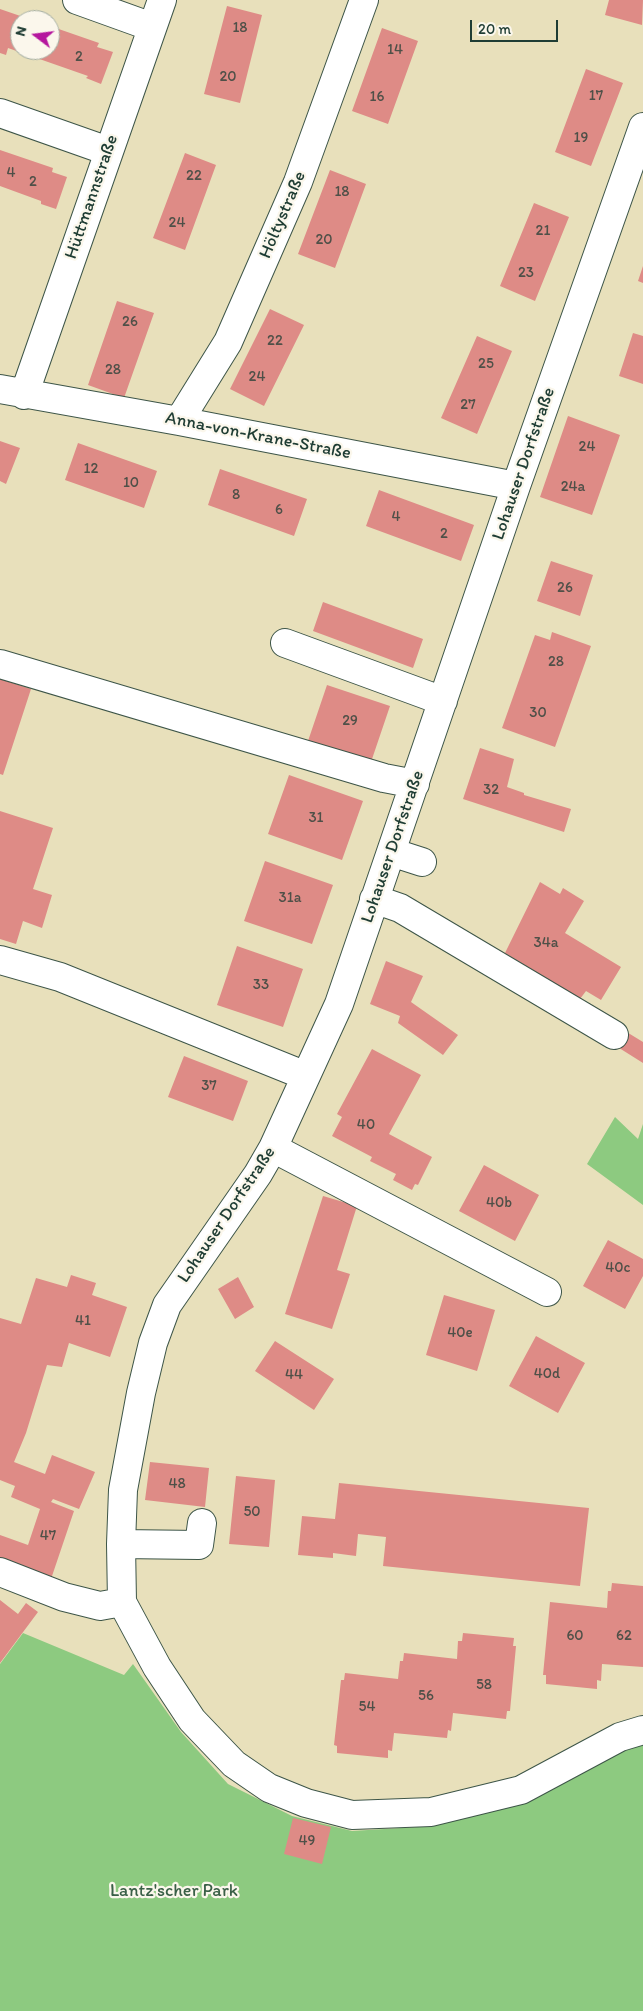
<!DOCTYPE html>
<meta charset="utf-8">
<style>
body{margin:0}
#map{position:relative;width:643px;height:2011px;overflow:hidden;background:#e8e0bb;font-family:Itim,sans-serif}
canvas{display:block}
.north{position:absolute;left:10px;top:10px;width:50px;height:50px;box-sizing:border-box;background:#fbf7ec;border:1px solid #a3ada2;border-radius:50%;rotate:285deg;font-size:14px;font-weight:700;line-height:20px;text-align:center;color:#1f3d34}
.north::after{content:'';display:block;margin:auto;width:18px;height:22px;background:#b5179e;clip-path:polygon(50% 0,100% 100%,50% 72%,0 100%)}
.scale{position:absolute;left:470px;top:20px;width:88px;height:22px;box-sizing:border-box;border:2px solid #1f3d34;border-top:0;padding-left:6px;font-size:15px;line-height:18px;white-space:nowrap;color:#1f3d34;-webkit-text-stroke:4px #fbf7ec;paint-order:stroke}
</style>
<div id="map">
<canvas width="643" height="2011"></canvas>
<div class="north">N</div>
<div class="scale">20 m</div>
</div>
<script>
const c = document.querySelector('canvas').getContext('2d');
c.lineJoin = 'round';
function fill(path, color) { c.fillStyle = color; c.fill(path, 'evenodd'); }
const toPath = rows => new Path2D(rows.map(r => 'M' + r).join(''));
function stroke(path, color, width, dash) { c.strokeStyle = color; c.lineWidth = width; c.lineCap = dash ? 'butt' : 'round'; c.setLineDash(dash || []); c.stroke(path); }
function drawText(font, color, halo, rows, align = 'center') {
  c.font = font + ' Itim,sans-serif'; c.lineWidth = 4.5; c.setLineDash([]); c.textBaseline = 'middle'; c.strokeStyle = halo; c.fillStyle = color; for (const [text, x, y, turn = 0] of rows) {
    c.save(); c.translate(x, y); c.rotate((+turn || 0) * Math.PI / 180); c.textAlign = isNaN(turn) ? turn : align; if (halo) c.strokeText(text, 0, 0); c.fillText(text, 0, 0); c.restore();
  }
}
const green = toPath([
 [615,1117,638,1139,643,1124,643,1205,587,1164],
 [23,1633,124,1675,133,1664,181,1732,228,1784,292,1816,352,1831,433,1826,520,1802,622,1748,643,1741,643,2011,0,2011,0,1664]
]);
const building = toPath([
 [609,0,643,0,642,25,605,15],
 [227,6,262,15,240,103,204,94],
 [0,9,32,20,20,20,20,50,50,50,50,26,99,43,97,47,113,52,101,84,86,78,88,76,8,48,6,55,0,53],
 [382,28,418,41,388,124,352,111],
 [586,69,623,83,591,166,555,152],
 [0,150,53,168,52,172,67,177,56,209,41,204,41,201,0,186],
 [185,153,216,165,185,250,153,238],
 [330,170,366,184,335,268,298,254],
 [534,203,569,217,535,301,500,286],
 [643,266,643,283,638,281],
 [117,301,154,313,124,398,88,385],
 [270,309,304,325,264,406,230,389],
 [633,333,643,336,643,384,619,376],
 [477,336,512,351,477,434,441,418],
 [568,416,620,435,592,515,540,497],
 [0,441,20,448,6,484,0,481],
 [78,443,157,471,144,508,65,480],
 [220,469,307,499,294,536,208,505],
 [379,490,474,525,461,561,366,526],
 [551,561,593,575,580,616,537,601],
 [323,602,423,639,413,668,313,631],
 [552,632,591,646,555,747,502,728,535,635,550,640],
 [0,679,31,689,3,775,0,774],
 [327,685,390,706,371,762,308,741],
 [480,748,514,759,507,787,524,793,524,795,571,809,564,832,463,799],
 [289,775,363,801,342,860,268,834],
 [0,811,53,828,33,889,52,895,42,928,23,921,16,944,0,939],
 [265,861,333,885,312,944,244,921],
 [540,882,560,894,563,888,584,901,565,933,621,967,601,1000,586,991,580,999,505,953],
 [237,946,303,969,283,1027,217,1005],
 [386,961,423,976,411,1002,458,1035,443,1055,398,1023,400,1016,370,1004],
 [625,1031,643,1042,643,1063,616,1046],
 [372,1049,421,1075,389,1134,432,1157,418,1185,415,1184,412,1190,393,1180,396,1174,370,1161,372,1157,332,1136,342,1117,337,1114],
 [184,1056,248,1081,233,1121,168,1097],
 [484,1165,539,1195,515,1241,459,1211],
 [323,1196,357,1206,337,1270,350,1274,332,1329,285,1314],
 [608,1240,643,1259,643,1276,625,1309,583,1286],
 [71,1275,96,1283,92,1295,127,1307,110,1357,69,1343,62,1367,47,1365,26,1433,14,1462,45,1474,52,1455,95,1472,79,1509,53,1499,51,1502,74,1511,51,1579,0,1562,0,1535,28,1545,40,1509,11,1497,15,1486,0,1480,0,1318,21,1324,36,1278,67,1287],
 [238,1277,254,1307,235,1319,218,1289],
 [444,1295,495,1310,477,1371,426,1355],
 [536,1336,585,1363,558,1413,509,1386],
 [275,1341,334,1379,314,1410,255,1371],
 [150,1462,209,1468,205,1507,145,1500],
 [236,1476,275,1480,269,1547,229,1544],
 [339,1483,589,1508,580,1586,383,1566,386,1537,358,1534,356,1556,333,1553,333,1558,298,1555,302,1516,335,1519],
 [612,1583,643,1586,643,1667,602,1664,601,1681,597,1680,597,1689,546,1684,546,1675,543,1675,550,1602,607,1608,608,1591,611,1591],
 [0,1600,18,1614,26,1603,38,1612,0,1663],
 [463,1633,514,1638,513,1646,516,1646,510,1711,507,1711,506,1719,453,1713,451,1731,448,1730,447,1738,394,1733,392,1751,388,1750,388,1758,337,1753,337,1746,334,1745,341,1680,344,1680,345,1673,398,1679,400,1661,403,1661,404,1653,457,1659,458,1641,462,1641],
 [293,1818,331,1827,322,1864,284,1854]
]);
const minor = toPath([
 [77,0,152,27],
 [0,113,108,151],
 [643,127,516,486,339,1004,273,1148,258,1174,167,1305,153,1343,141,1393,123,1490,121,1544,122,1602,157,1667,192,1720,234,1764,269,1788,306,1803,352,1815,431,1812,521,1790,620,1737,643,1730],
 [0,389,179,421,516,486],
 [24,395,162,0],
 [179,421,228,342,298,182,364,0],
 [285,643,443,701],
 [0,664,384,778,415,784],
 [391,852,422,862],
 [374,899,400,908,614,1035],
 [0,960,60,977,306,1076],
 [273,1148,547,1292],
 [121,1544,199,1545,202,1523],
 [0,1572,64,1597,100,1606,122,1602]
]);
const numberNames = [
 ["18",240,28],
 ["14",395,50],
 ["2",79,57],
 ["20",228,77],
 ["17",596,96],
 ["16",377,97],
 ["19",581,138],
 ["4",11,173],
 ["22",194,176],
 ["2",33,182],
 ["18",342,192],
 ["24",177,223],
 ["21",543,231],
 ["20",324,240],
 ["23",526,273],
 ["26",130,322],
 ["22",275,341],
 ["25",486,364],
 ["28",113,370],
 ["24",257,377],
 ["27",468,405],
 ["24",587,447],
 ["12",91,469],
 ["10",131,483],
 ["24a",573,487],
 ["8",236,495],
 ["6",279,510],
 ["4",396,517],
 ["2",444,534],
 ["26",565,588],
 ["28",556,662],
 ["30",538,713],
 ["29",350,721],
 ["32",491,790],
 ["31",316,818],
 ["31a",290,898],
 ["34a",546,943],
 ["33",261,985],
 ["37",209,1086],
 ["40",366,1125],
 ["40b",499,1203],
 ["40c",618,1268],
 ["41",83,1321],
 ["40e",460,1333],
 ["40d",547,1374],
 ["44",294,1375],
 ["48",177,1484],
 ["50",252,1512],
 ["47",48,1536],
 ["60",575,1636],
 ["62",624,1636],
 ["58",484,1685],
 ["56",426,1696],
 ["54",367,1707],
 ["49",307,1841]
];
const streetNames = [
 ["Hüttmannstraße",92,197,-71],
 ["Höltystraße",283,215,-67],
 ["Anna-von-Krane-Straße",258,436,11],
 ["Lohauser Dorfstraße",524,464,-71],
 ["Lohauser Dorfstraße",393,847,-71],
 ["Lohauser Dorfstraße",227,1215,-56]
];
const parkNames = [
 ["Lantz'scher Park",174,1891]
];
fill(green, '#8dca80');
fill(building, '#de8b86');
stroke(minor, '#3d5548', 30);
stroke(minor, '#fff', 28);
drawText('15px', '#4f5048', null, numberNames);
drawText('18px', '#1f3d34', '#fbf7ec', streetNames);
drawText('18px', '#3a6047', '#fbf7ec', parkNames);
</script>
